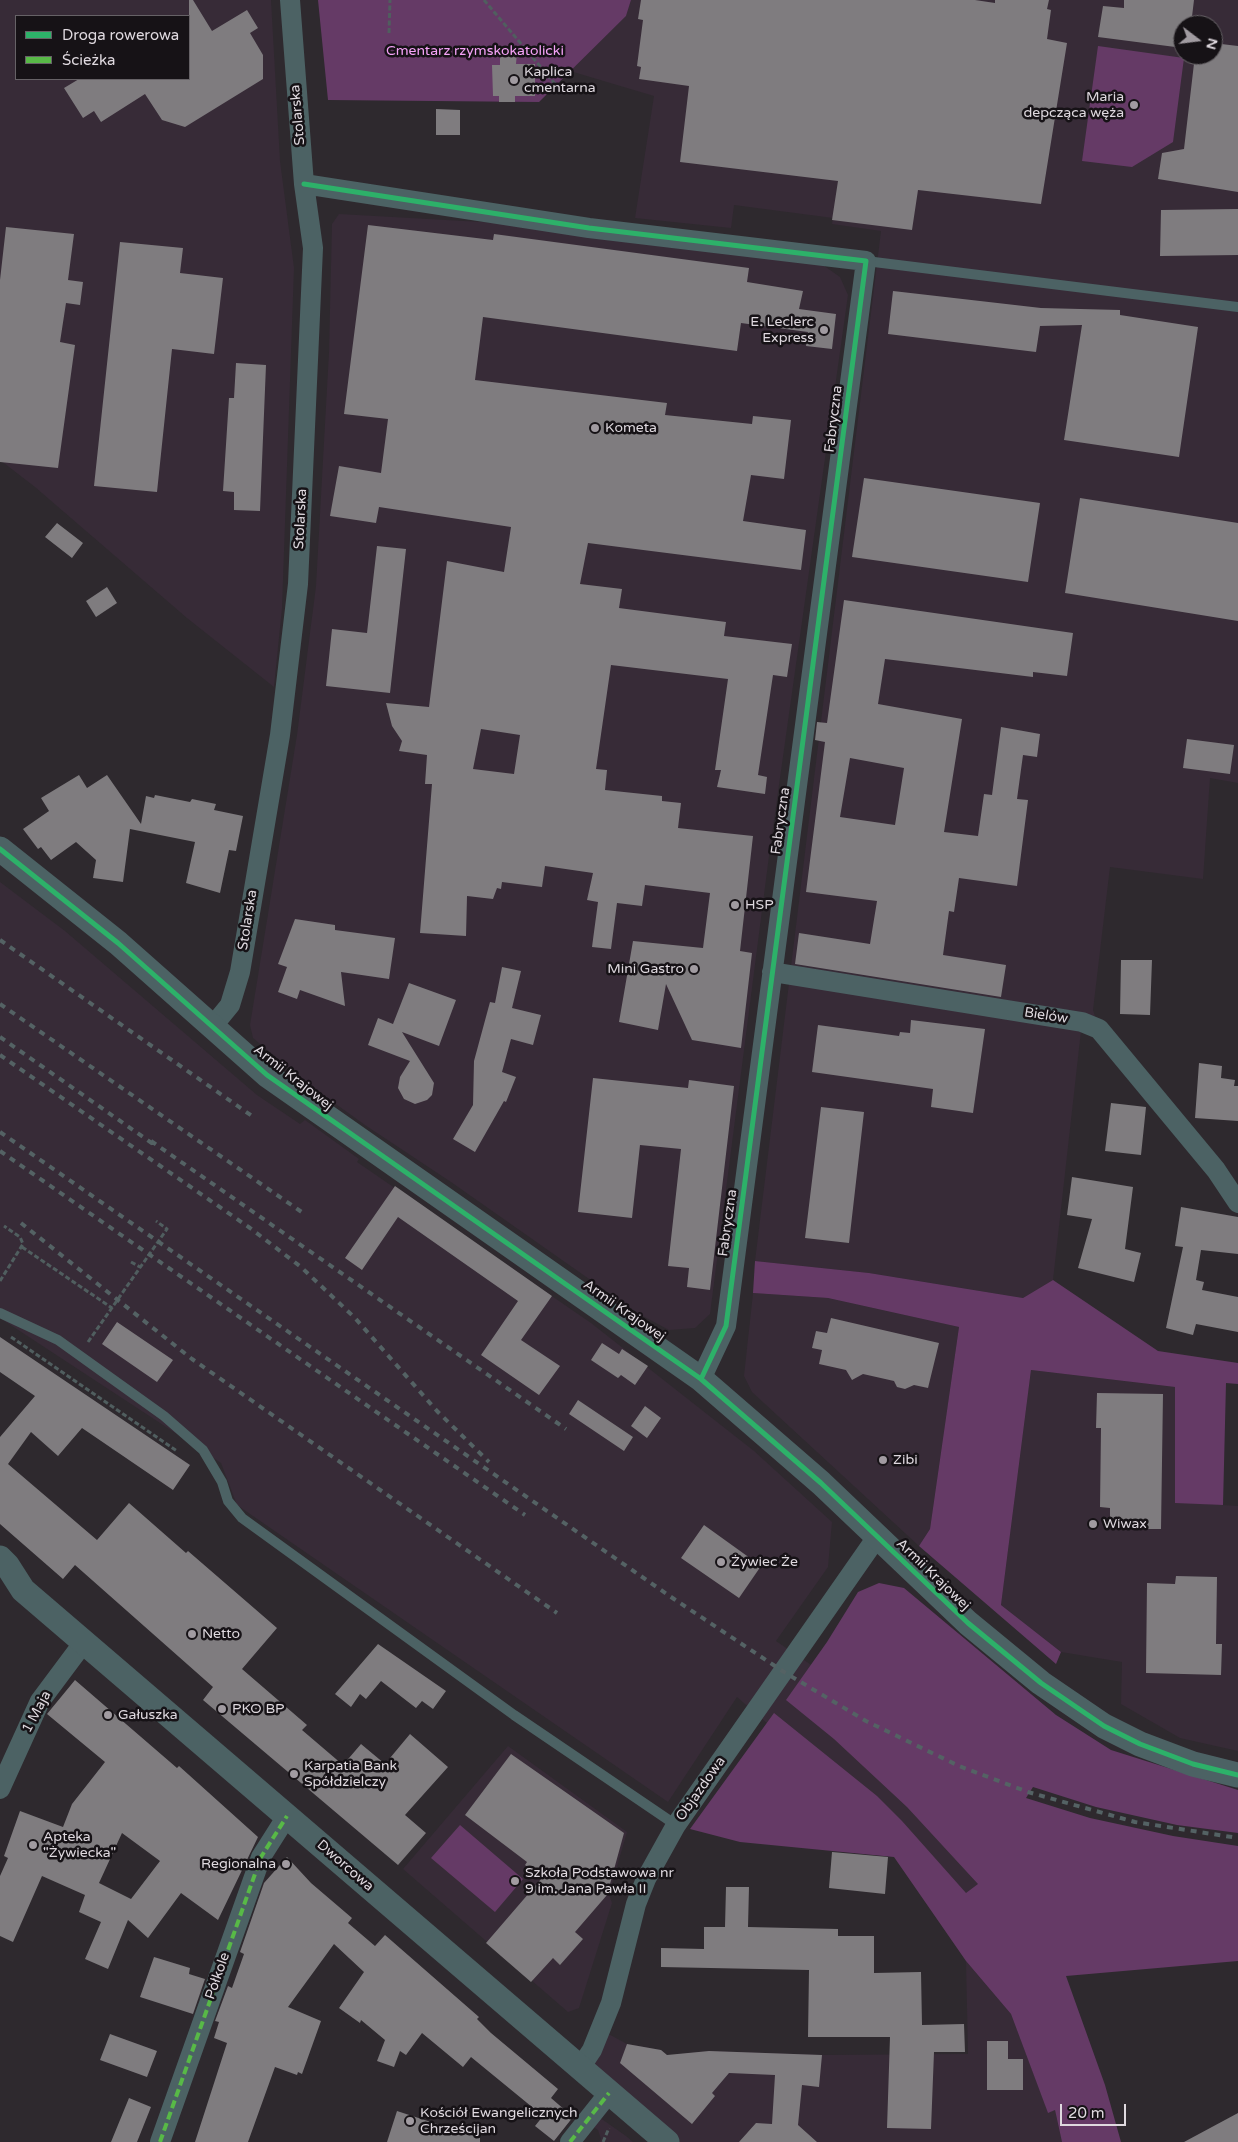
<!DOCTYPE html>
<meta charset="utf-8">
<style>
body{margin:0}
#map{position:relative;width:1238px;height:2142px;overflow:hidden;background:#2e292e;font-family:"Varela Round",sans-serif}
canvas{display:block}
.legend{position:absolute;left:15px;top:15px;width:175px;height:65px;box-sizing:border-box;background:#161216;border:1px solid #666266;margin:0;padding:6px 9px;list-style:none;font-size:15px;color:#dfd9df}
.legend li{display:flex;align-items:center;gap:10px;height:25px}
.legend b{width:25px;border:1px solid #666266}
.north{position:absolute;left:1173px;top:15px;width:50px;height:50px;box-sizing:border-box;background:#161216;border:1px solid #666266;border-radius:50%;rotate:105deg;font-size:14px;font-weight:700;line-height:20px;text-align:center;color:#dfd9df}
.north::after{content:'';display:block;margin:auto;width:18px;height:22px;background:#a19ba1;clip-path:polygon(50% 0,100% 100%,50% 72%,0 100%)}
.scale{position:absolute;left:1060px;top:2104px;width:66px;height:22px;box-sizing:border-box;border:2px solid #dfd9df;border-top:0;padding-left:6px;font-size:15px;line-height:18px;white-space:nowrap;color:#dfd9df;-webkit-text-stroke:4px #161216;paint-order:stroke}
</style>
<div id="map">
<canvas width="1238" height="2142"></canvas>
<ul class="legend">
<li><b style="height:6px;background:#2db169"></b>Droga rowerowa</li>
<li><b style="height:6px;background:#58b947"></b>Ścieżka</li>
</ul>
<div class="north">N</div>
<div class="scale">20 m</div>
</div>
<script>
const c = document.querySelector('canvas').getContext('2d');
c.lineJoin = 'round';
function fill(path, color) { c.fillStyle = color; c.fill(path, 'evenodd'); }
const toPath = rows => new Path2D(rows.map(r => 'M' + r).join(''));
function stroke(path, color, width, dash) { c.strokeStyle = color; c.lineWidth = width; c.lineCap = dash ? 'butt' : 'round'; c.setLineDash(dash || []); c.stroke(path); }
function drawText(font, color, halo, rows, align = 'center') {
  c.font = font + ' "Varela Round",sans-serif'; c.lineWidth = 5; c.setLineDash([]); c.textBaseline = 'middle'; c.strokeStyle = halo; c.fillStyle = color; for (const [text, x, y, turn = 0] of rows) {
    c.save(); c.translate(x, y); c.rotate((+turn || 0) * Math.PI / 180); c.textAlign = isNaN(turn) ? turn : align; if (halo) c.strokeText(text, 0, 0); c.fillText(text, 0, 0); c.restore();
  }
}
const built = toPath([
 [0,0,271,0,280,161,294,268,282,608,274,687,187,618,35,487,0,460],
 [16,16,189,16,189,79,16,79],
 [631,0,1238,0,1238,783,1210,778,1203,879,1110,867,1093,1010,1099,1029,1082,1022,1053,1280,1023,1298,869,1273,755,1261,881,231,832,224,833,218,734,205,731,228,635,218,654,96,570,71,626,16],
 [1183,25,1213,25,1213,55,1183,55],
 [339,214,589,228,820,263,840,277,848,295,769,856,710,1314,695,1328,669,1330,639,1314,451,1182,365,1125,308,1084,253,1038,250,1025,297,735,316,586,329,352,332,224],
 [0,882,65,931,257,1095,300,1124,305,1120,359,1159,357,1162,591,1323,754,1451,832,1522,828,1567,776,1641,826,1675,1038,1766,981,1890,952,1915,768,1724,737,1697,668,1802,237,1505,221,1463,0,1318],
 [753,1293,828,1298,959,1327,930,1529,919,1546,752,1392,744,1376],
 [1031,1370,1175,1387,1175,1502,1238,1506,1238,1751,1180,1738,1121,1704,1122,1662,1061,1652,1001,1605],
 [508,1746,627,1832,609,1894,612,1903,579,2008,568,2012,403,1869],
 [966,1961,1011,2014,1048,2112,1055,2110,1062,2142,667,2142,580,2068,603,2031,627,2044,661,2050,678,2064,680,2054,709,2051,823,2055,968,2054],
 [596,2115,626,2136,633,2142,599,2142,601,2139,598,2130,589,2124]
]);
const green = toPath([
 [318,0,631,0,626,16,539,102,328,100],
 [1098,46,1184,58,1173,142,1132,167,1082,161],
 [755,1261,869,1273,1023,1298,1053,1280,1158,1351,1238,1363,1238,1384,1226,1383,1223,1505,1175,1503,1175,1387,1031,1370,1001,1605,1061,1652,1056,1664,919,1546,930,1529,959,1327,828,1298,753,1293],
 [879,1583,904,1588,1056,1715,1111,1750,1238,1790,1238,1833,1177,1825,1096,1807,1033,1787,1026,1798,1090,1818,1173,1836,1238,1846,1238,1961,1066,1976,1105,2085,1121,2142,1062,2142,1055,2110,1048,2113,1011,2014,966,1961,894,1857,740,1842,690,1829,774,1713,877,1796,902,1821,966,1893,978,1884,907,1807,834,1739,786,1700,827,1642,858,1592],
 [460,1825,523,1879,495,1912,431,1858]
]);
const building = toPath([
 [189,0,193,0,212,31,247,10,258,28,250,33,263,55,263,79,185,127,162,120,145,94,101,122,94,111,83,118,64,88,79,79,189,79],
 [641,0,975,0,995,3,995,0,1049,0,1047,9,1051,10,1047,39,1067,43,1041,204,918,190,912,230,832,220,838,181,680,162,689,86,639,79,641,67,637,66,643,20,638,19],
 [1124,0,1194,0,1191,25,1183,25,1183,48,1098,37,1103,6,1124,8],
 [1213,43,1238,46,1238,192,1158,179,1162,153,1184,149,1195,55,1213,55],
 [500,52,517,52,516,64,535,64,535,96,515,96,515,102,499,102,499,96,493,96,492,65,500,65],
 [436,109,460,110,460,135,436,135],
 [1238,209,1238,255,1160,256,1161,210],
 [368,225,493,240,494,234,749,268,747,282,803,291,799,309,836,314,832,349,806,346,808,332,741,323,737,351,483,317,475,380,667,403,665,415,752,424,753,416,791,420,784,479,751,475,743,521,806,530,801,570,588,543,580,584,622,589,619,608,726,622,724,636,792,644,787,677,773,675,758,775,767,777,765,794,717,787,721,770,715,770,728,679,611,665,596,769,607,770,605,790,662,796,662,801,681,803,678,828,753,836,740,951,752,953,741,1048,692,1040,666,984,658,1030,619,1022,633,941,703,948,710,893,645,885,642,906,617,903,611,949,592,947,598,902,587,900,593,873,545,866,542,887,502,882,501,889,497,888,493,899,467,896,466,936,420,933,432,784,425,784,427,755,399,751,402,741,392,726,386,703,429,707,447,561,504,572,511,527,379,507,376,523,330,516,339,466,381,473,388,419,344,414],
 [481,729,520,735,514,774,473,769],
 [6,227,74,234,68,280,83,282,80,305,66,303,60,342,75,345,58,468,0,462,0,280],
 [120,242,183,248,180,273,223,278,214,354,172,349,157,492,94,486],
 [893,291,1041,308,1120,310,1120,315,1198,327,1179,457,1064,440,1082,325,1040,326,1036,352,888,334],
 [236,363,266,365,260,511,234,510,234,492,223,491,229,398,234,398],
 [864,478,1040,503,1028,582,852,557],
 [1080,498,1238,523,1238,621,1065,593],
 [57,523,83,543,72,558,45,537],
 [377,546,406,549,390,693,326,686,332,629,367,633],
 [107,587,117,603,96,617,86,601],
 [844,600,1073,633,1067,676,1033,672,1033,677,885,659,878,704,962,719,944,832,978,836,984,794,992,795,1001,727,1040,734,1037,757,1023,755,1017,799,1028,800,1017,886,959,878,954,912,949,911,943,955,1006,965,1001,997,795,964,799,933,870,944,877,901,806,892,825,742,815,740,817,722,827,723],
 [850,758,904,768,895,825,840,817],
 [1187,739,1234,745,1230,774,1183,768],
 [79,775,87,788,107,775,141,824,146,796,154,798,155,795,190,802,192,799,216,804,214,810,243,816,236,851,229,850,220,893,186,883,195,842,130,829,123,882,93,878,96,860,76,842,51,860,41,847,38,849,23,829,49,811,41,798],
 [295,919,335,925,335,930,395,938,389,979,341,972,345,1006,300,990,297,999,278,992,287,967,278,964],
 [1121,960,1152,960,1150,1015,1120,1014],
 [502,967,521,971,512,1008,541,1015,533,1045,511,1039,502,1072,516,1077,506,1102,504,1101,475,1152,453,1139,473,1105,474,1061,490,1002,495,1003],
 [409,983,456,1000,439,1046,402,1032,434,1083,432,1095,427,1100,415,1104,404,1099,398,1088,400,1077,410,1061,368,1045,378,1018,393,1024],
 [911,1020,985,1029,973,1113,931,1107,933,1089,812,1072,818,1025,899,1036,900,1032,910,1033],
 [1199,1063,1222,1066,1221,1078,1235,1080,1234,1086,1238,1086,1238,1121,1195,1118],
 [593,1078,688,1088,689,1080,734,1086,710,1290,687,1287,689,1268,668,1266,681,1149,640,1145,632,1218,578,1212],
 [1111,1103,1146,1107,1141,1155,1105,1151],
 [821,1107,864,1112,849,1243,805,1238],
 [1072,1177,1133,1187,1125,1249,1141,1253,1134,1282,1078,1268,1092,1219,1067,1215],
 [395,1186,552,1296,521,1340,560,1366,539,1395,481,1355,518,1301,398,1217,362,1270,345,1258],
 [1181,1207,1238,1217,1238,1254,1201,1250,1196,1280,1204,1282,1202,1290,1238,1297,1238,1332,1196,1324,1193,1335,1166,1328,1183,1247,1175,1246],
 [831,1318,939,1343,928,1388,914,1385,905,1389,897,1387,894,1381,863,1374,852,1380,846,1370,819,1364,822,1350,812,1348,816,1331,827,1333],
 [117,1322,173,1360,157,1382,102,1344],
 [0,1337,190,1465,173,1490,82,1428,58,1456,31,1432,8,1464,97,1540,129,1503,186,1553,188,1551,277,1628,242,1669,307,1725,302,1730,343,1765,361,1744,385,1764,410,1734,448,1767,405,1815,426,1833,398,1865,203,1700,213,1687,75,1565,63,1579,0,1524,0,1437,35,1396,0,1372],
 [602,1343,619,1354,622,1349,648,1366,635,1385,621,1375,618,1378,591,1360],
 [1097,1393,1163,1394,1161,1529,1110,1529,1110,1508,1100,1507,1101,1428,1096,1428],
 [578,1400,633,1437,624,1451,569,1414],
 [645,1406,661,1418,647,1438,631,1426],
 [704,1525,761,1566,739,1598,681,1558],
 [1176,1576,1217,1577,1216,1644,1222,1644,1221,1675,1146,1673,1147,1583,1175,1584],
 [378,1644,446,1691,433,1709,422,1701,416,1708,381,1681,366,1699,360,1694,351,1707,335,1694],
 [75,1680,177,1768,179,1766,258,1837,218,1920,181,1893,148,1938,128,1920,108,1969,85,1959,101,1922,79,1912,85,1895,42,1876,13,1942,0,1936,0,1876,8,1858,4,1856,20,1811,63,1827,72,1804,105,1762,47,1714],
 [122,1833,160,1861,131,1899,99,1883],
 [511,1754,624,1833,607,1895,575,1932,583,1939,560,1965,553,1958,531,1982,486,1943,542,1878,525,1865,527,1862,465,1815],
 [832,1852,888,1857,885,1894,829,1888],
 [287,1857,311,1883,352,1918,348,1923,375,1946,385,1935,479,2017,477,2019,491,2033,558,2089,551,2098,573,2117,554,2141,535,2126,543,2116,471,2057,463,2067,422,2033,406,2055,400,2051,394,2067,377,2061,385,2040,361,2020,360,2023,339,2008,364,1972,334,1944,288,2007,321,2021,302,2074,298,2072,297,2075,275,2067,248,2142,195,2142,227,2043,214,2038,219,2022,215,2021,228,1986,232,1988,244,1954,240,1952,264,1883],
 [726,1887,749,1887,748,1927,838,1929,838,1936,874,1936,874,1973,921,1972,922,2025,964,2024,965,2052,934,2052,931,2129,887,2128,890,2037,808,2037,809,1970,661,1967,661,1948,704,1949,704,1927,725,1927],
 [154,1957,190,1968,189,1974,205,1979,193,2014,140,1997],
 [110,2034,157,2051,147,2077,100,2060],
 [987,2041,1008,2041,1008,2059,1023,2059,1023,2090,987,2090],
 [627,2044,661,2050,667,2055,709,2051,822,2055,819,2087,802,2085,798,2125,817,2142,739,2142,756,2123,772,2124,775,2075,729,2073,712,2093,715,2096,692,2124,620,2063],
 [129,2098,151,2107,137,2142,111,2142],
 [397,2111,480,2138,480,2142,387,2142],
 [1238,2113,1238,2142,1184,2142]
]);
const path = toPath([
 [484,0,556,85],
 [389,33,390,0],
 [22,1247,112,1308],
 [131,1262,140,1267],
 [0,1281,23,1244,20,1237,4,1226],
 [11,1337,177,1451],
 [88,1342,167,1229,156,1221],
 [603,2142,609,2128]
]);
const service = toPath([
 [866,261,1238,307],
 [0,1313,58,1340,164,1416,203,1450,222,1482,228,1501,242,1518,514,1715,676,1825]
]);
const minor = toPath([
 [304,184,589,228,866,261,726,1326,701,1379],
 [772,972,1082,1022,1099,1029,1216,1170,1238,1203],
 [212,1027,230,1005,240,972,280,735,298,584,313,248,304,184,290,0],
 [0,1789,40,1701,84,1642],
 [580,2068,592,2050,611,2003,636,1904,646,1879,676,1825,877,1537],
 [160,2142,261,1857,287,1816],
 [570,2142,609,2093]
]);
const tertiary = toPath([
 [0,849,118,943,267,1075,701,1379,821,1483,968,1623,1041,1683,1104,1726,1140,1744,1193,1764,1238,1775],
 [0,1558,7,1565,23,1590,667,2142]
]);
const rail = toPath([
 [0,940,252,1116],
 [0,1004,306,1215],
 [0,1037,156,1146],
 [0,1055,250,1228,301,1267,355,1318,437,1411,489,1462],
 [0,1132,674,1599,784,1672,866,1721,959,1766,1028,1792,1135,1822,1238,1838],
 [151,1141,566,1429],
 [0,1151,525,1515],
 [21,1223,192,1359,557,1613]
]);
const quiet = toPath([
 [160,2142,261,1857,287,1816],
 [570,2142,609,2093]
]);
const cycleway = toPath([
 [304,184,589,228,866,261,726,1326,701,1379],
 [0,849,118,943,267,1075,701,1379,821,1483,968,1623,1041,1683,1104,1726,1140,1744,1193,1764,1238,1775]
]);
const markers = [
 [514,80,5,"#a19ba1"],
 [1134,105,5,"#a19ba1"],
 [824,330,5,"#a19ba1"],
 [595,428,5,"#a19ba1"],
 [735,905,5,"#a19ba1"],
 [694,969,5,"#a19ba1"],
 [883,1460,5,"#a19ba1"],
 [1093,1524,5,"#a19ba1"],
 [721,1562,5,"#a19ba1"],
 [192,1634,5,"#a19ba1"],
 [222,1709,5,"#a19ba1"],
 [108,1715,5,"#a19ba1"],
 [294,1774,5,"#a19ba1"],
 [33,1845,5,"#a19ba1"],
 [286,1864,5,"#a19ba1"],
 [515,1881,5,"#a19ba1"],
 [410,2121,5,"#a19ba1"]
];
const parkNames = [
 ["Cmentarz rzymskokatolicki",475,51]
];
const poiNames = [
 ["Kaplica",524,72],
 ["cmentarna",524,88],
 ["Maria",1124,97,"right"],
 ["depcząca węża",1124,113,"right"],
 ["E. Leclerc",814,322,"right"],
 ["Express",814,338,"right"],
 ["Kometa",605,428],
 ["HSP",745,905],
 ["Mini Gastro",684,969,"right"],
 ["Zibi",893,1460],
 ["Wiwax",1103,1524],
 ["Żywiec Że",731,1562],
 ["Netto",202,1634],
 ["PKO BP",232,1709],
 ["Gałuszka",118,1715],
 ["Karpatia Bank",304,1766],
 ["Spółdzielczy",304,1782],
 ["Apteka",43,1837],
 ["\"Żywiecka\"",43,1853],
 ["Regionalna",276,1864,"right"],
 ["Szkoła Podstawowa nr",525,1873],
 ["9 im. Jana Pawła II",525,1889],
 ["Kościół Ewangelicznych",420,2113],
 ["Chrześcijan",420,2129]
];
const streetNames = [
 ["Stolarska",298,115,-95],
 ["Fabryczna",834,419,-83],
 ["Stolarska",301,519,-87],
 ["Fabryczna",781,821,-82],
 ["Stolarska",248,920,-81],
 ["Bielów",1046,1016,9],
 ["Armii Krajowej",293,1078,38],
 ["Fabryczna",728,1223,-82],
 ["Armii Krajowej",624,1311,35],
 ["Armii Krajowej",933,1575,44],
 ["1 Maja",37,1712,-62],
 ["Objazdowa",701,1789,-55],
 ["Dworcowa",345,1866,41],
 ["Półkole",218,1976,-71]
];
fill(built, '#372b37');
fill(green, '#653a66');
fill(building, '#7f7c7f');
stroke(path, '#505e5f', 3, [5, 2.5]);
stroke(service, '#4c6264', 10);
stroke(minor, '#4c6264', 20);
stroke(tertiary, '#4c6264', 25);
stroke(rail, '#546264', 4, [6, 6]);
stroke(quiet, '#58b947', 4, [8, 4]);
stroke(cycleway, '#2db169', 5);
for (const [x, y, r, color] of markers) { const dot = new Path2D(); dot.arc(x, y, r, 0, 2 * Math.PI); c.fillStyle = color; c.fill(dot); stroke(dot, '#161216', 2); }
drawText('14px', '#f6a3f8', '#161216', parkNames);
drawText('14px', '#dfd9df', '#161216', poiNames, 'left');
drawText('14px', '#dfd9df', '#161216', streetNames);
</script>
